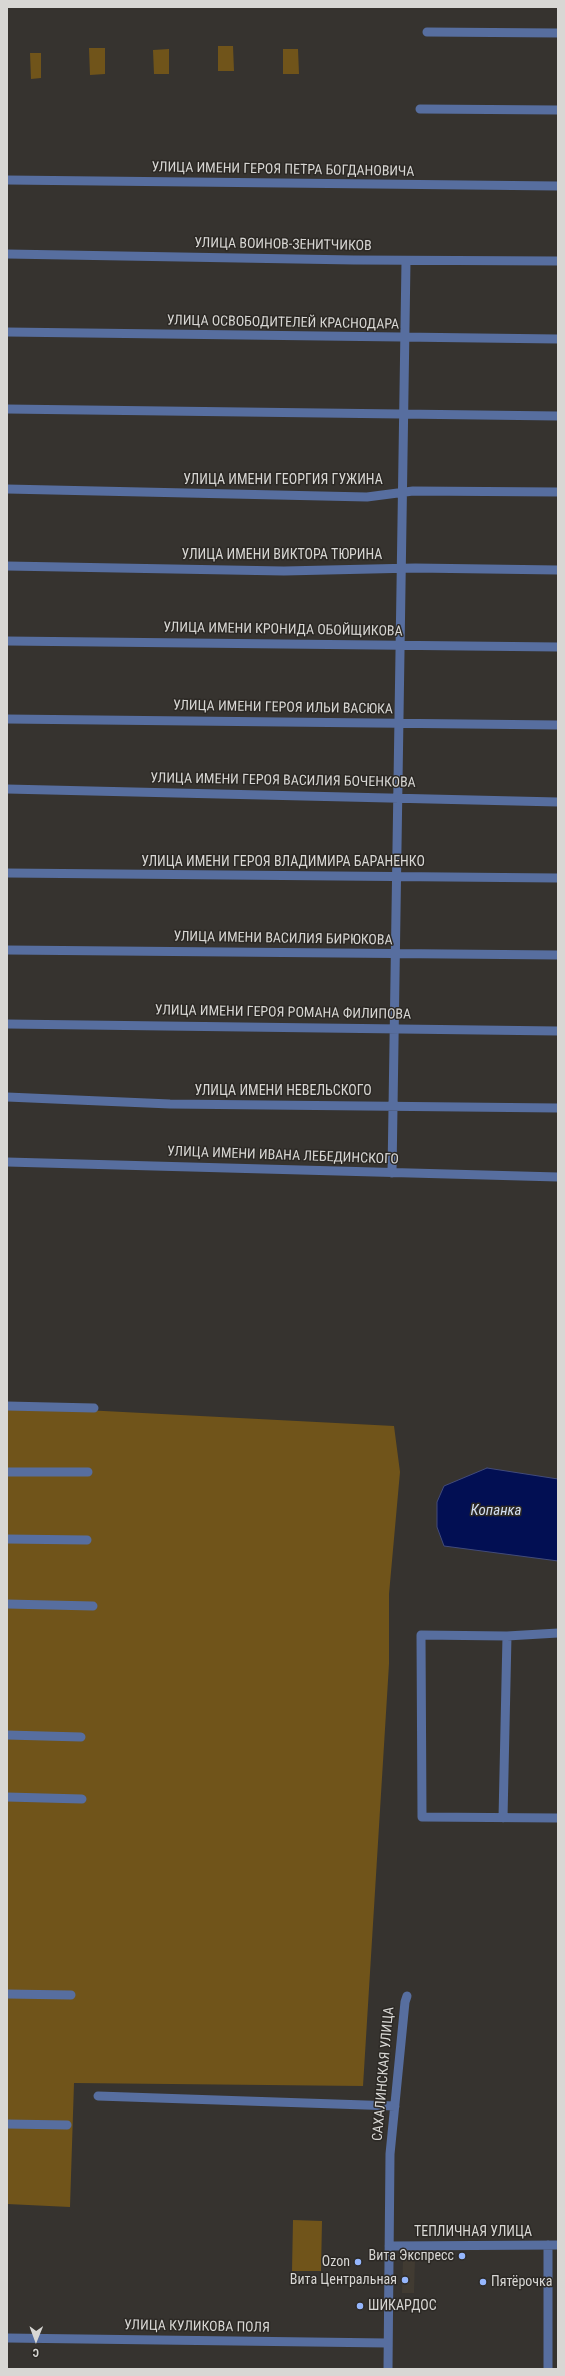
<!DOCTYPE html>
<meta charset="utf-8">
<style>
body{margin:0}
#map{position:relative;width:565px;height:2376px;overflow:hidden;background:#36332f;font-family:"Roboto Condensed",sans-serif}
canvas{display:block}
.frame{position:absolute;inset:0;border:8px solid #d8d7d4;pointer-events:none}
.north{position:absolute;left:16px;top:2320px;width:40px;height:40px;-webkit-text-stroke:3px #2c2925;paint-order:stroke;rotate:181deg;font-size:11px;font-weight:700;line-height:16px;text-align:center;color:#d8d7d4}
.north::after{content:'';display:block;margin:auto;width:14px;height:18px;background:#d8d7d4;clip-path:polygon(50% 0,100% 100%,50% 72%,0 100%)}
</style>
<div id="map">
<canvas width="565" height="2376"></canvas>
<div class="frame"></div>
<div class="north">С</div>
</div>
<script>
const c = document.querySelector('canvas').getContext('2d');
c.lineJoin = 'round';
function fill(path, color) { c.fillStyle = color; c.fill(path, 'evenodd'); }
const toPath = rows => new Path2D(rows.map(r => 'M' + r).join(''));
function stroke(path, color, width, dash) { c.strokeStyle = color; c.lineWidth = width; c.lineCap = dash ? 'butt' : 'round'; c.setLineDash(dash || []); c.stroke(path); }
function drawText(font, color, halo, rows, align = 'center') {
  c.font = font + ' "Roboto Condensed",sans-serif'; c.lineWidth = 3; c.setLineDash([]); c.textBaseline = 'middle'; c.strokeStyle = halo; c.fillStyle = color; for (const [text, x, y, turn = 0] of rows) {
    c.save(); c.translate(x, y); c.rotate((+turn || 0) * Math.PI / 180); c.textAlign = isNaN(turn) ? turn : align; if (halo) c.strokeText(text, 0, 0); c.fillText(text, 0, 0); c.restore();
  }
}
const built = toPath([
 [403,2259,415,2259,414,2293,402,2293]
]);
const green = toPath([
 [218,46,233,46,234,71,218,71],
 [89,48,105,48,105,74,90,75],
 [169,49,169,74,154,74,153,50],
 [283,49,298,49,299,74,283,74],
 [30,53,41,53,41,78,31,79],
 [7,1406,394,1426,400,1472,389,1594,389,1664,363,2086,74,2083,70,2207,7,2204],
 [293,2220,322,2221,321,2271,292,2271]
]);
const water = toPath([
 [487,1468,558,1479,558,1561,444,1546,437,1527,437,1502,444,1486,487,1468]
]);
const minor = toPath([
 [427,32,558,33],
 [420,109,558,110],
 [7,180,558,186],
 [7,254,354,260,558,261],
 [7,332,558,339],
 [7,409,558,416],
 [7,489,367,497,413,491,558,492],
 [7,566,284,571,415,568,558,570],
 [7,641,558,647],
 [7,719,558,725],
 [7,789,558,802],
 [7,873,558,878],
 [7,950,558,955],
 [7,1024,558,1031],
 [7,1097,170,1104,558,1108],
 [7,1162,558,1177],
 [392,1173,406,261],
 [7,1406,94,1408],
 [7,1472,88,1472],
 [7,1539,87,1540],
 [7,1604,93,1606],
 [558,1633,507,1636,421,1635,422,1817,558,1818],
 [7,1735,81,1737],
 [7,1797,82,1799],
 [503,1818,507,1636],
 [7,1994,71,1995],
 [98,2096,395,2106],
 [7,2124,67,2125],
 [389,2246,558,2245],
 [7,2338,387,2343],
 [388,2369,390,2154,405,2002,407,1996],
 [548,2369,548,2245]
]);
const markers = [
 [462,2256,4,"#95b6fd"],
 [358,2262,4,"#95b6fd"],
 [405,2280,4,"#95b6fd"],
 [483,2282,4,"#95b6fd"],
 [360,2306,4,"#95b6fd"]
];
const streetNames = [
 ["УЛИЦА ИМЕНИ ГЕРОЯ ПЕТРА БОГДАНОВИЧА",283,170,1],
 ["УЛИЦА ВОИНОВ-ЗЕНИТЧИКОВ",283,245,1],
 ["УЛИЦА ОСВОБОДИТЕЛЕЙ КРАСНОДАРА",283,323,1],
 ["УЛИЦА ИМЕНИ ГЕОРГИЯ ГУЖИНА",283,480],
 ["УЛИЦА ИМЕНИ ВИКТОРА ТЮРИНА",282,555],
 ["УЛИЦА ИМЕНИ КРОНИДА ОБОЙЩИКОВА",283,630,1],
 ["УЛИЦА ИМЕНИ ГЕРОЯ ИЛЬИ ВАСЮКА",283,708,1],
 ["УЛИЦА ИМЕНИ ГЕРОЯ ВАСИЛИЯ БОЧЕНКОВА",283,781,1],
 ["УЛИЦА ИМЕНИ ГЕРОЯ ВЛАДИМИРА БАРАНЕНКО",283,862],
 ["УЛИЦА ИМЕНИ ВАСИЛИЯ БИРЮКОВА",283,939,1],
 ["УЛИЦА ИМЕНИ ГЕРОЯ РОМАНА ФИЛИПОВА",283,1013,1],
 ["УЛИЦА ИМЕНИ НЕВЕЛЬСКОГО",283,1091],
 ["УЛИЦА ИМЕНИ ИВАНА ЛЕБЕДИНСКОГО",283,1156,2],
 ["САХАЛИНСКАЯ УЛИЦА",384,2074,-85],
 ["ТЕПЛИЧНАЯ УЛИЦА",473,2232],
 ["УЛИЦА КУЛИКОВА ПОЛЯ",197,2327,1]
];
const poiNames = [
 ["Вита Экспресс",454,2256],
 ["Ozon",350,2262],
 ["Вита Центральная",397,2280],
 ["Пятёрочка",491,2282,"left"],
 ["ШИКАРДОС",368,2306,"left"]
];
const waterNames = [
 ["Копанка",496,1511]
];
fill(built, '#413b32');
fill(green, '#70541a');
fill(water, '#020f53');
stroke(water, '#424b7a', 1);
stroke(minor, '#576e9f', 9);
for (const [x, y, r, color] of markers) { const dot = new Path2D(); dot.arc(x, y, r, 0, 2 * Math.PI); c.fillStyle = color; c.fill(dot); stroke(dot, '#2c2925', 1.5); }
drawText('14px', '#d8d7d4', '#2c2925', streetNames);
drawText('14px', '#d8d7d4', '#2c2925', poiNames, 'right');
drawText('italic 15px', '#d3def2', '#2c2925', waterNames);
</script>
